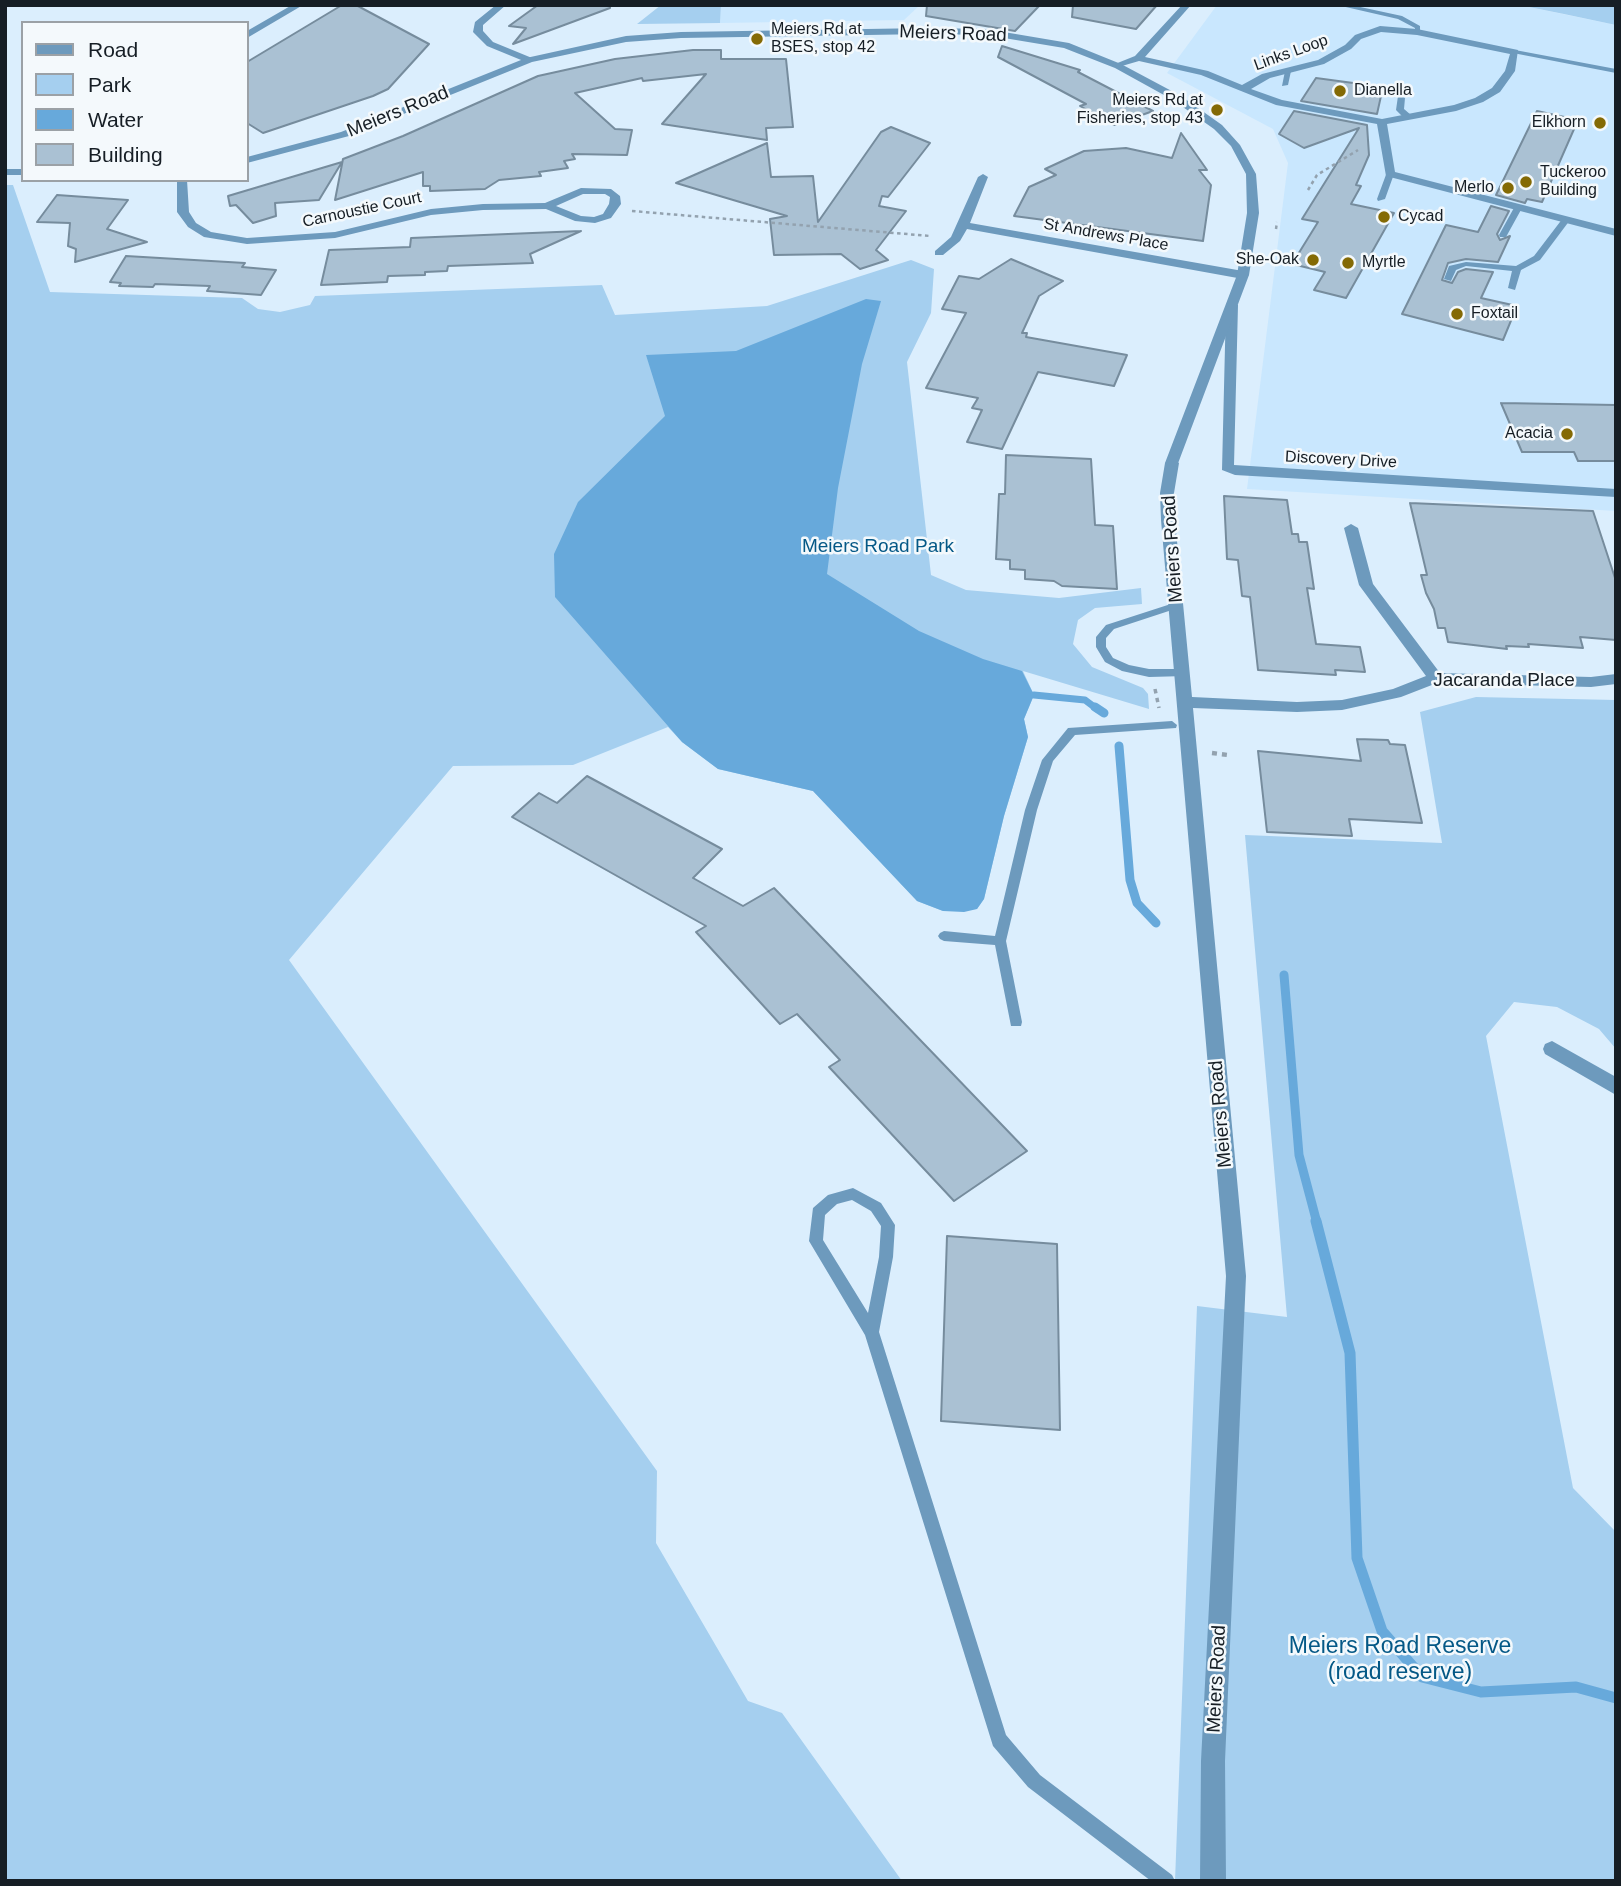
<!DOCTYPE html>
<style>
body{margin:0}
#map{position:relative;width:1621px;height:1886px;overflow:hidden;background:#dbeefd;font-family:Arial,sans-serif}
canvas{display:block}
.frame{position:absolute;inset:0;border:7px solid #161e25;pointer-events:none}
.legend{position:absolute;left:21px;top:21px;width:228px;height:161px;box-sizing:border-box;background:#f4f9fc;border:2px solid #9ba1a6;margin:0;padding:9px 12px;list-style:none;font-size:21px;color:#161e25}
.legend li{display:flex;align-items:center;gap:14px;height:35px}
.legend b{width:35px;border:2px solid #9ba1a6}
</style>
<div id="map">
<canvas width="1621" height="1886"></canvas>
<div class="frame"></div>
<ul class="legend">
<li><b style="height:9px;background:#6d9abd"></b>Road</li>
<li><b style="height:19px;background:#a5cfef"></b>Park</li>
<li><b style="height:19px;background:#67a9db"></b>Water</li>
<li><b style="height:19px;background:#aac1d3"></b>Building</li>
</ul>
</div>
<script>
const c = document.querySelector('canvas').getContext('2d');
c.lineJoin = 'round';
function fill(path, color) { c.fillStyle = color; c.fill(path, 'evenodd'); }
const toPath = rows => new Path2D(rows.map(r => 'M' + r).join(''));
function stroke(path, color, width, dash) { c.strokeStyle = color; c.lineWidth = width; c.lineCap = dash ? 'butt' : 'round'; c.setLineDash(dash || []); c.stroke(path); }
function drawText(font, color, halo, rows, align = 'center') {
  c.font = font + ' Arial,sans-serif'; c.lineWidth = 5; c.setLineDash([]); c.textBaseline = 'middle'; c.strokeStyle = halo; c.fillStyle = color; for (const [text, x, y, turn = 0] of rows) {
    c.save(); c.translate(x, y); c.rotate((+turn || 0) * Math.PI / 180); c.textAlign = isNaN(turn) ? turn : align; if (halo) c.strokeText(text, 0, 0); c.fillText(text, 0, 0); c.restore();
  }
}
const built = toPath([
 [721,5,920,5,904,20,720,23],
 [1217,5,1519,5,1616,25,1616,511,1247,489,1288,163,1273,129,1167,73]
]);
const green = toPath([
 [661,5,721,5,720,23,637,24],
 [1519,5,1616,5,1616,25,1564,14],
 [5,185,13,185,50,292,242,298,258,309,280,312,310,305,315,296,602,285,615,315,767,306,911,260,934,269,931,313,907,362,931,575,966,590,1059,598,1141,588,1142,604,1095,608,1078,620,1073,644,1092,667,1143,688,1148,694,1149,709,1023,671,1034,695,1024,719,1028,737,1004,816,984,899,977,909,943,911,917,901,813,791,718,769,682,742,668,727,573,765,453,766,289,960,657,1471,656,1543,748,1701,782,1713,902,1881,5,1881],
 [1476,697,1616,700,1616,1049,1599,1029,1557,1007,1514,1002,1486,1036,1573,1488,1616,1532,1616,1881,1175,1881,1197,1306,1287,1317,1245,835,1442,843,1420,712]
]);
const water = toPath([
 [866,299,881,301,862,364,838,488,827,574,919,631,983,659,1022,671,1034,695,1024,719,1028,737,1004,816,984,899,977,909,964,912,943,911,917,901,813,791,718,769,682,742,555,597,554,554,578,502,665,416,646,355,736,351]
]);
const streamFar2 = toPath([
 [1034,695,1085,700,1097,709]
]);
const streamFar1 = toPath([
 [1095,707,1104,713],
 [1119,746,1130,880,1137,903,1156,923],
 [1284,975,1299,1155,1317,1223]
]);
const stream = toPath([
 [1316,1221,1350,1353,1357,1558,1382,1631,1422,1677,1481,1692,1576,1687,1616,1698]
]);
const building = toPath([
 [342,5,356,5,429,44,388,89,373,96,263,133,247,123,247,62,342,5],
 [538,5,610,5,610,8,513,44,526,28,509,26,538,5],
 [927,5,1040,5,1015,31,926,16,927,5],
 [1073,5,1157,5,1136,29,1072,17,1073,5],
 [1002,46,1080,70,1078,72,1153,111,1114,125,1080,106,1086,104,998,57,1002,46],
 [693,50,721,50,721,59,786,59,793,127,766,128,767,140,662,124,706,74,643,81,642,78,575,93,615,129,632,130,627,155,572,154,575,159,564,161,568,168,539,172,541,176,499,180,485,189,430,191,430,186,423,186,423,172,335,200,343,159,403,136,538,76,615,59,693,50],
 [1316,78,1383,87,1377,114,1301,101,1316,78],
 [1294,111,1367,125,1369,155,1356,185,1361,186,1351,204,1394,213,1346,298,1314,290,1325,272,1292,264,1318,222,1302,219,1359,128,1304,148,1279,134,1294,111],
 [1537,111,1578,120,1542,202,1527,199,1525,203,1496,195,1537,111],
 [891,127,930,143,888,197,882,196,879,206,906,211,876,250,888,260,860,269,841,254,774,255,770,219,787,216,676,183,767,143,771,177,813,176,818,222,881,132,891,127],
 [1181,133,1207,170,1199,170,1211,185,1203,241,1014,216,1029,187,1056,175,1045,169,1084,151,1126,148,1172,158,1181,133],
 [342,162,319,200,275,203,276,216,253,223,236,205,230,206,228,196,342,162],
 [57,195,128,200,107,229,147,242,75,262,76,249,68,246,70,223,37,222,57,195],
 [1491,206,1509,211,1497,234,1500,240,1510,236,1498,262,1466,259,1448,263,1442,280,1452,283,1458,272,1466,269,1493,272,1481,298,1517,306,1503,340,1402,314,1446,225,1478,232,1491,206],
 [581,231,530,254,533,263,448,266,447,271,425,272,425,275,388,276,387,282,321,285,329,250,410,247,411,238,581,231],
 [126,256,245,263,242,267,276,270,261,295,207,291,210,286,155,284,153,287,119,286,121,283,110,282,126,256],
 [1011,259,1063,281,1039,296,1022,333,1027,333,1026,337,1127,355,1114,386,1038,372,1002,449,967,442,982,410,972,408,978,398,926,388,966,313,942,309,959,276,979,279,1011,259],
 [1501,403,1616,405,1616,461,1578,461,1574,452,1522,452,1501,403],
 [1006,455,1091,459,1095,525,1113,526,1117,589,1062,586,1054,581,1025,579,1025,570,1010,569,1010,560,996,559,999,494,1005,494,1006,455],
 [1224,496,1287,500,1292,534,1298,534,1299,542,1307,542,1314,589,1307,588,1316,644,1360,647,1365,672,1335,670,1336,675,1258,670,1250,597,1242,596,1238,560,1227,559,1224,496],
 [1410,503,1593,511,1616,581,1616,640,1580,637,1583,648,1528,644,1529,647,1506,646,1507,649,1448,642,1445,628,1438,628,1434,609,1426,593,1421,575,1427,575,1410,503],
 [1357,739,1388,740,1390,744,1405,745,1422,823,1349,819,1352,836,1267,832,1258,751,1361,761,1357,739],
 [587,776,722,849,693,878,743,906,774,888,1027,1151,954,1201,829,1067,840,1060,797,1014,780,1024,696,932,706,926,512,817,539,793,557,803,587,776],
 [947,1236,1057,1244,1060,1430,941,1421,947,1236]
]);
const pathFar2 = toPath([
 [1308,190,1317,175,1358,150],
 [632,211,930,236],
 [1276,229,1277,222]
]);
const pathFar1 = toPath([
 [1155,689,1159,708]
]);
const path = toPath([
 [1212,753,1228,755]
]);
const service = toPath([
 [1337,5,1351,5,1402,16,1420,26,1420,32,1415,33,1415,28,1398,19,1337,5],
 [1610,5,1616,5,1616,8,1611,6,1610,5],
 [1515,50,1616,69,1616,73,1513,53,1512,52,1515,50],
 [1288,69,1291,71,1288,85,1282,86,1285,71,1288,69],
 [1398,96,1405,98,1404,109,1411,115,1411,119,1405,119,1396,110,1398,96],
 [1387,172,1394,174,1385,199,1378,201,1377,199,1387,172],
 [1515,206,1522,208,1506,237,1500,237,1499,235,1515,206],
 [1563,218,1570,220,1540,260,1521,270,1515,290,1508,288,1512,271,1466,266,1456,270,1451,281,1444,279,1449,266,1466,262,1516,266,1534,256,1563,218],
 [1177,602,1181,603,1181,607,1114,629,1106,638,1106,647,1113,658,1129,665,1149,669,1182,669,1187,673,1186,676,1149,677,1122,671,1105,662,1096,647,1096,637,1106,625,1177,602],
 [1172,721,1177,725,1176,728,1075,735,1053,761,1037,810,1006,941,1022,1022,1021,1026,1011,1026,995,945,944,941,940,939,938,936,940,933,944,931,995,936,1025,810,1042,760,1068,728,1172,721],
 [853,1188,881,1203,895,1225,893,1257,879,1332,1006,1735,1040,1775,1172,1875,1175,1881,1151,1881,1028,1787,993,1746,865,1335,809,1241,813,1208,828,1195,853,1188],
 [852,1200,871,1211,881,1226,879,1257,868,1313,823,1240,825,1215,837,1204,852,1200]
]);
const minor = toPath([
 [292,5,303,5,247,38,247,31,292,5],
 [496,5,506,5,483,25,483,31,493,42,532,58,532,62,526,62,487,46,473,32,475,22,496,5],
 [1182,5,1191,5,1145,57,1208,71,1242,85,1262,74,1318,60,1345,45,1355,35,1380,26,1417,29,1518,50,1515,71,1500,92,1483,102,1456,111,1387,124,1395,172,1616,229,1616,236,1386,176,1377,124,1276,105,1201,75,1139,61,1115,68,1115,64,1135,56,1182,5],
 [1381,32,1417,35,1510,54,1505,71,1492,88,1475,98,1454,105,1382,119,1282,100,1251,89,1270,78,1324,64,1351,49,1361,39,1381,32],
 [983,174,988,177,970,223,1243,271,1249,275,1243,279,967,229,960,241,943,255,935,255,935,251,951,237,978,177,983,174],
 [177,180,187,180,189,212,196,223,211,232,247,238,335,232,431,209,483,204,545,203,581,188,611,189,620,196,621,204,611,218,595,223,575,221,546,209,483,210,431,215,335,238,247,244,204,237,188,227,177,212,177,180],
 [583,194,605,194,610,197,609,204,603,214,594,217,581,216,556,206,583,194],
 [1232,301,1238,305,1234,465,1616,489,1616,497,1235,475,1222,470,1226,305,1232,301],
 [1172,459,1179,463,1174,493,1175,520,1192,697,1297,702,1342,700,1393,689,1426,676,1359,585,1344,528,1351,524,1358,528,1373,584,1440,673,1591,677,1616,674,1616,684,1591,687,1437,683,1401,697,1342,710,1297,712,1193,708,1246,1276,1225,1761,1226,1881,1200,1881,1201,1761,1226,1276,1161,520,1160,493,1165,463,1172,459],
 [1552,1041,1616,1077,1616,1095,1545,1054,1543,1049,1545,1044,1552,1041]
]);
const tertiary = toPath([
 [928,28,986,29,1069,43,1121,64,1181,96,1222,125,1240,145,1256,174,1259,213,1249,275,1177,466,1172,467,1165,463,1237,275,1247,213,1246,174,1231,146,1214,129,1173,100,1115,68,1064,48,986,35,928,34,681,38,626,42,532,62,349,136,247,163,247,157,341,132,526,58,626,36,681,32,928,28],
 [5,169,23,169,23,175,5,175,5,169]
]);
const markers = [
 [757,39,7,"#846a05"],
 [1340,91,7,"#846a05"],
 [1217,110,7,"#846a05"],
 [1600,123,7,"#846a05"],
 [1526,182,7,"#846a05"],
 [1508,188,7,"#846a05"],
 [1384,217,7,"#846a05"],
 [1313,260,7,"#846a05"],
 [1348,263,7,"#846a05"],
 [1457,314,7,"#846a05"],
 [1567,434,7,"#846a05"]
];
const farPoinames = [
 ["Meiers Rd at",771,30],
 ["BSES, stop 42",771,48],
 ["Dianella",1354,91],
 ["Meiers Rd at",1203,101,"right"],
 ["Fisheries, stop 43",1203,119,"right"],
 ["Elkhorn",1586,123,"right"],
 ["Tuckeroo",1540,173],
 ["Building",1540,191],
 ["Merlo",1494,188,"right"],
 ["Cycad",1398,217],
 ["She-Oak",1299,260,"right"],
 ["Myrtle",1362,263],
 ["Foxtail",1471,314],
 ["Acacia",1553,434,"right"]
];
const farStreetnames = [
 ["Links Loop",1291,53,-20],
 ["Carnoustie Court",362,210,-12],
 ["St Andrews Place",1106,235,10],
 ["Discovery Drive",1341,460,3]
];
const streetNames = [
 ["Meiers Road",953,34,2],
 ["Meiers Road",398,112,-22],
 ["Meiers Road",1173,549,-94],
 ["Jacaranda Place",1504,681],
 ["Meiers Road",1221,1114,-95],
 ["Meiers Road",1217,1679,-87]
];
const parkNames = [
 ["Meiers Road Park",878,547]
];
const nearParknames = [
 ["Meiers Road Reserve",1400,1647],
 ["(road reserve)",1400,1673]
];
fill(built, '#c9e7fe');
fill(green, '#a5cfef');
fill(water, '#67a9db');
stroke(streamFar2, '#67a9db', 7);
stroke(streamFar1, '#67a9db', 9);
stroke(stream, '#67a9db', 11);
fill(building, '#aac1d3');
stroke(building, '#768c9d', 2);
stroke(pathFar2, '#93a2af', 2.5, [3.5, 3.5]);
stroke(pathFar1, '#93a2af', 3.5, [4.5, 4.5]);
stroke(path, '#93a2af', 4.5, [5, 5]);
fill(service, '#6d9abd');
fill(minor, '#6d9abd');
fill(tertiary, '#6d9abd');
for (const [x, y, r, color] of markers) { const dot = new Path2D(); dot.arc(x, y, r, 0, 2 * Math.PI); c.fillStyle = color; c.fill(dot); stroke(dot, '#f4f9fc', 2.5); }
drawText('16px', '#161e25', '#f4f9fc', farPoinames, 'left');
drawText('16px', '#161e25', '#f4f9fc', farStreetnames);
drawText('19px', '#161e25', '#f4f9fc', streetNames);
drawText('19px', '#045886', '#f4f9fc', parkNames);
drawText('23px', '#045886', '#f4f9fc', nearParknames);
</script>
